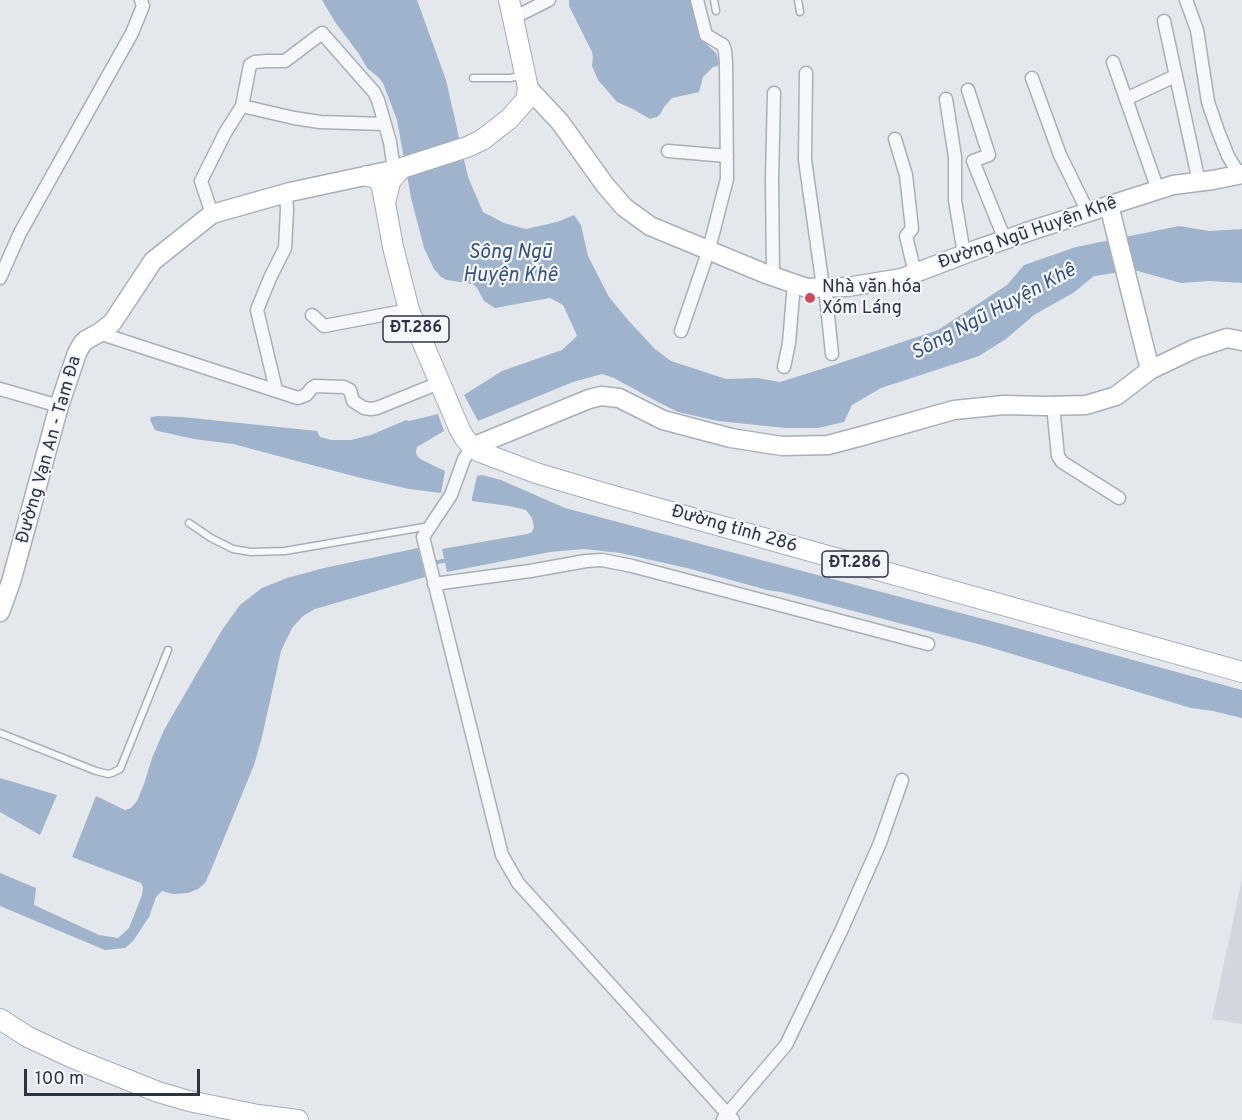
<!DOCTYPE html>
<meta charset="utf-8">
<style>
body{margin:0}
#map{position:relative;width:1242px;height:1120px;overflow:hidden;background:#e4e7ec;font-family:Overpass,sans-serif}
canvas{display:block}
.scale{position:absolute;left:24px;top:1069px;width:176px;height:27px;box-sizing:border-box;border:3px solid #2b3445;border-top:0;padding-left:8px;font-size:18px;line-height:21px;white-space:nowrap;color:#2b3445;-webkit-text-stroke:4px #f4f6f9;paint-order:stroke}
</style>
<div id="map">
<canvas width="1242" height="1120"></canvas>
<div class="scale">100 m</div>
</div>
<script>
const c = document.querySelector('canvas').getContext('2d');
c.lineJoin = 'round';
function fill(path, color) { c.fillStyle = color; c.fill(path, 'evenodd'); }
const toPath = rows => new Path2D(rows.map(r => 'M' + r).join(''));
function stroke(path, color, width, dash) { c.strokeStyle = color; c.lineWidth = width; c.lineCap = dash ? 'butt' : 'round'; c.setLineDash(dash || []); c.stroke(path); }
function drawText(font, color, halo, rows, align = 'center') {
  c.font = font + ' Overpass,sans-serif'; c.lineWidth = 4.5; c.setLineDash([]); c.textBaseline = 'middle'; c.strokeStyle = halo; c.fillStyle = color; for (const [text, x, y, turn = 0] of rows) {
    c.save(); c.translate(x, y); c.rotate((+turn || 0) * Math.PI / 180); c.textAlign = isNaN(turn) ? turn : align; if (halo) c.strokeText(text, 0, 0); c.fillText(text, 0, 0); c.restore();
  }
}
const built = toPath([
 [1242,879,1242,1024,1212,1019]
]);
const water = toPath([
 [322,0,417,0,446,80,468,177,483,212,504,223,526,229,557,222,574,215,581,225,588,256,609,297,628,320,655,349,671,361,726,379,757,378,780,382,828,367,938,330,1007,285,1024,265,1076,247,1179,226,1209,231,1242,229,1242,283,1209,281,1181,283,1134,270,1094,276,1073,293,1034,315,1006,339,979,356,881,388,852,405,844,422,818,428,785,428,747,424,718,421,678,412,656,401,614,378,602,374,573,382,478,421,464,395,502,371,562,350,577,336,575,331,563,305,550,298,495,308,484,301,477,288,473,284,447,280,441,277,434,269,424,248,411,198,397,120,383,83,377,76,367,68,359,54,335,22],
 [569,0,692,0,701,39,716,53,719,62,718,66,713,67,703,77,699,92,672,98,664,107,661,113,657,117,650,119,631,108,617,102,598,80,592,66,593,57,592,52,569,6],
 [438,414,444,431,417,447,416,452,417,456,422,460,445,471,441,493,409,489,357,477,233,444,194,439,158,431,155,430,150,420,151,417,158,416,182,417,317,431,320,437,331,440,351,440,371,435,406,420,409,421],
 [482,475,501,480,565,508,1006,625,1242,690,1242,718,1213,711,1191,708,989,647,808,599,781,592,767,590,691,569,620,553,584,549,550,552,447,572,442,549,527,534,532,532,534,527,532,518,526,510,509,506,472,501,472,498,477,476],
 [418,548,425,577,315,609,303,616,292,628,281,651,262,737,254,765,211,870,205,883,198,889,188,893,173,894,162,891,156,897,149,917,133,941,125,948,105,950,0,906,0,873,36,888,34,905,99,935,118,938,129,928,142,895,143,887,141,883,72,857,96,796,125,810,131,808,137,801,144,784,152,758,164,730,222,630,240,605,262,588,287,578,324,568],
 [0,778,57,795,40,835,0,812]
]);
const stream = toPath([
 [417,566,448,560]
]);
const lane = toPath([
 [714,0,716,11],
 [798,0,800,12],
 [473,78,510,78,524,75],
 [189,523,211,538,233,549,251,552,285,551,430,526],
 [0,733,96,771,108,774,112,773,120,769,168,650]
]);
const street = toPath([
 [1186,0,1197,30,1208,102,1218,131,1228,156,1240,176],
 [513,18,549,0],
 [1164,21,1199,182],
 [1113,62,1158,190],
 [806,73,805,160,823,287],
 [1032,78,1060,155,1088,212],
 [968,90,989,155,973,161,1005,240],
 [946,99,955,157,955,200,964,254],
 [1126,99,1175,76],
 [242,106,294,118,320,122,385,124],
 [895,139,906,175,912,229,906,236,915,273],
 [668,151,727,156],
 [212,214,201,181,225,133,242,106,250,65,255,62,267,61,285,61,322,33,374,92,378,100,390,142,394,170],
 [773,276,772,179,774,93],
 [0,278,20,233,132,33,143,6,141,0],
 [825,287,832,354],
 [312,315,324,326,409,310],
 [681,331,709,249,727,179,726,63,725,51,723,45,706,35,697,0],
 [99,333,298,398,306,395,312,388,315,386,344,387,350,390,353,401,364,408,371,409,377,408,439,383],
 [784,367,789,343,794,283],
 [0,389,59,406],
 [276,390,257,310,270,278,285,248,287,210,286,193],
 [1053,406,1058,456,1062,462,1119,498],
 [472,447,464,459,451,495,423,537,502,855,518,883,733,1120],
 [434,584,530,571,586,561,602,560,632,566,928,644],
 [723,1119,786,1045,842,929,880,843,902,780]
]);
const secondary = toPath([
 [528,88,560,122,605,185,624,207,650,226,766,274,807,288,847,287,902,278,978,249,1039,228,1173,185,1213,180,1242,174],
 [1109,205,1150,370],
 [472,447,589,399,601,396,619,398,663,420,731,438,782,446,828,445,862,436,954,410,1004,405,1045,406,1086,405,1116,396,1150,370,1194,349,1227,338,1242,341],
 [0,612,11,582,59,406,77,353,82,344,86,340,99,333,112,323,153,261,212,214,290,192,402,168]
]);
const primary = toPath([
 [509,0,528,88,526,100,509,119,482,140,467,147,402,168,396,174,390,182,385,203,393,247,409,310,459,428,464,437,472,447,480,452,536,473,603,493,1242,672],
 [367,176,374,177,379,181,382,187,385,203],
 [0,1019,28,1037,73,1058,158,1092,189,1101,258,1115,298,1120]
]);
const markers = [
 [810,298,6,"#d1495b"]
];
const shields = [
 [416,329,66],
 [855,564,66]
];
const shieldNames = [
 ["ĐT.286",416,329],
 ["ĐT.286",855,564]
];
const streetNames = [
 ["Đường Ngũ Huyện Khê",1028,234,-19],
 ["Đường Vạn An - Tam Đa",50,450,-74],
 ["Đường tỉnh 286",734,530,16]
];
const poiNames = [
 ["Nhà văn hóa",822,288],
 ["Xóm Láng",822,309]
];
const waterNames = [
 ["Sông Ngũ",510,254],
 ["Huyện Khê",510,277],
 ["Sông Ngũ Huyện Khê",994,313,-28]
];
fill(built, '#d2d6de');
fill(water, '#9fb4cc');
stroke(stream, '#9fb4cc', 4);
stroke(lane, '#a9aeb7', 9);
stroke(street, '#a9aeb7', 15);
stroke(secondary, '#a9aeb7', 21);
stroke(primary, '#a3abb8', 22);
stroke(lane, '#f7f8fa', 6);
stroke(street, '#f7f8fa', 12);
stroke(secondary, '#fff', 18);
stroke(primary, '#fff', 20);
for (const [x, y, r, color] of markers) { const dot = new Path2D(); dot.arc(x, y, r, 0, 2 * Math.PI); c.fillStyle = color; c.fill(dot); stroke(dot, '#f4f6f9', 2); }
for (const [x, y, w] of shields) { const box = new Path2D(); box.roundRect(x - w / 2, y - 13, w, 26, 4.5); c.fillStyle = '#f4f6f9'; c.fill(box); stroke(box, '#2b3445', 1.5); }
drawText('bold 16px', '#2b3445', null, shieldNames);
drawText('18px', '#2b3445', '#f4f6f9', streetNames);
drawText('18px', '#2b3445', '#f4f6f9', poiNames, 'left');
drawText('italic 20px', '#34527a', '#f4f6f9', waterNames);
</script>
